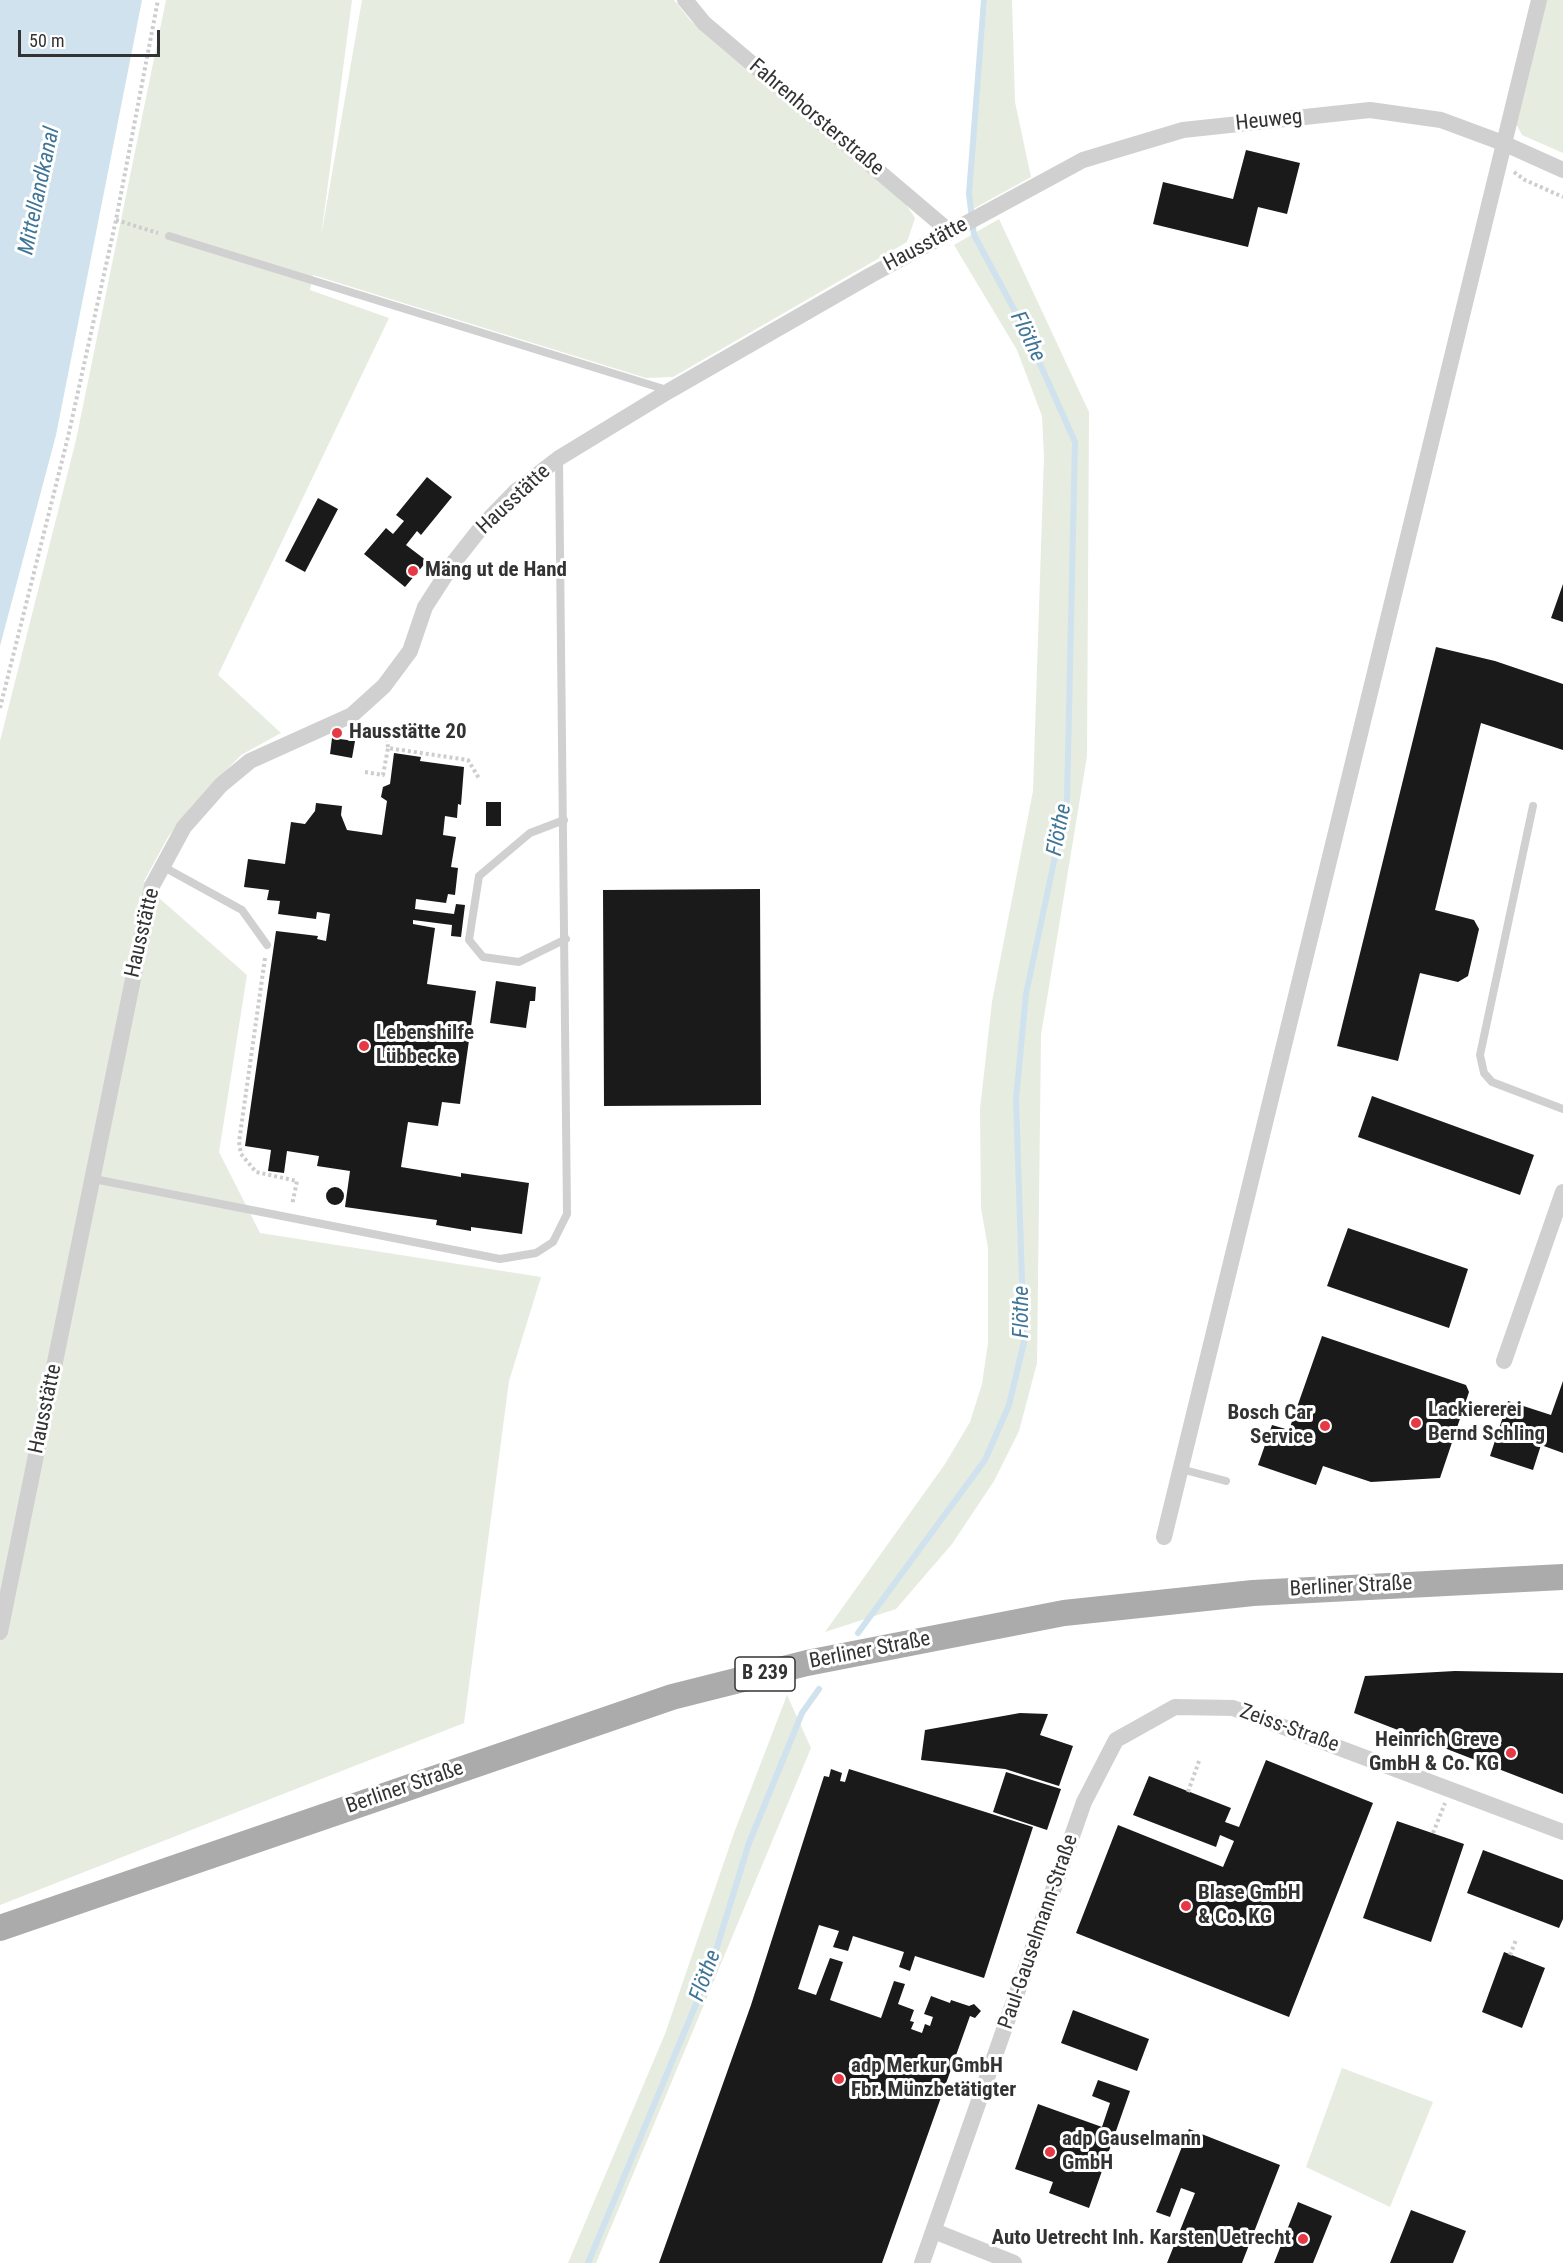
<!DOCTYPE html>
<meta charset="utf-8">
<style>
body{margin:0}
#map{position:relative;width:1563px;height:2263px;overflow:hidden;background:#fff;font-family:"Roboto Condensed",sans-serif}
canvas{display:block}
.scale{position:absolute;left:18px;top:30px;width:142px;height:27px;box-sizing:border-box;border:3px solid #333;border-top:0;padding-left:8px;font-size:18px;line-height:21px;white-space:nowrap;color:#333;-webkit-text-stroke:4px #fff;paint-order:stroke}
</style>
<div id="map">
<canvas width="1563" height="2263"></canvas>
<div class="scale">50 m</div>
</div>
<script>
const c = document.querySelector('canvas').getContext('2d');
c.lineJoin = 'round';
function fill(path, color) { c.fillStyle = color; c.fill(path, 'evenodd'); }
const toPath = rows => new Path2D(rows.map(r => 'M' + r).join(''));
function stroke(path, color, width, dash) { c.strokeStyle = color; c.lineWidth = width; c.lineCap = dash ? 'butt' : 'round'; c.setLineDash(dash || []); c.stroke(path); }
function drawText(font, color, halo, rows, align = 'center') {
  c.font = font + ' "Roboto Condensed",sans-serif'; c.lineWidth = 6; c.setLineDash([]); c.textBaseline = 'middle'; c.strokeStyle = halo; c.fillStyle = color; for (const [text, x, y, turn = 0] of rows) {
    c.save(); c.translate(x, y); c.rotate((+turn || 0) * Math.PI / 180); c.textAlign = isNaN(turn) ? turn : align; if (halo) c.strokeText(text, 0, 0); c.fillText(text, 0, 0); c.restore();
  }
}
const green = toPath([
 [166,0,352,0,321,237,362,0,674,0,690,20,903,200,915,218,907,242,673,377,646,378,313,275,310,290,389,318,218,675,281,733,241,755,191,807,168,837,144,881,159,898,247,975,219,1152,260,1233,541,1277,509,1381,464,1723,0,1905,0,741,76,440],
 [987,0,1012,0,1015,102,1031,177,973,209,971,194],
 [1545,0,1563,0,1563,153,1522,135,1514,120],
 [999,219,1089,412,1087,756,1041,1035,1037,1363,1019,1431,994,1481,952,1544,896,1609,825,1632,945,1464,970,1422,982,1384,988,1343,988,1248,981,1208,980,1109,992,1002,1033,791,1044,456,1042,416,1017,350,954,245],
 [787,1695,811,1748,596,2263,568,2263,665,2034,734,1833],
 [1342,2068,1433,2102,1390,2207,1306,2167]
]);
const water = toPath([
 [0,0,142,0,56,435,0,646]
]);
const stream = toPath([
 [858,1633,985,1460,1009,1405,1024,1342,1016,1099,1026,994,1067,800,1075,442,1024,328,974,235,969,194,984,0],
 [588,2263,709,1973,749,1843,802,1713,819,1689]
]);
const building = toPath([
 [1246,150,1300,163,1287,214,1258,207,1248,247,1153,224,1163,182,1233,199],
 [427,477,452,497,421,535,417,531,406,545,427,561,405,587,364,554,386,528,393,534,404,521,396,515],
 [318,498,338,509,305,572,285,561],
 [1563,584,1563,622,1551,618],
 [1436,647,1495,661,1563,684,1563,750,1481,723,1435,910,1474,920,1479,929,1468,976,1458,982,1420,973,1398,1061,1337,1046],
 [332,738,355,741,352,758,330,754],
 [394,753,421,757,420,761,464,767,461,805,458,804,457,818,445,816,443,835,456,837,451,867,458,868,455,895,448,894,446,903,416,899,415,909,454,914,456,904,465,905,461,937,451,936,452,925,413,920,413,924,435,928,427,984,476,991,460,1104,442,1102,438,1126,408,1122,401,1167,461,1177,461,1173,529,1183,522,1234,471,1227,471,1231,436,1225,437,1220,345,1207,350,1171,317,1166,319,1156,287,1151,284,1173,268,1171,271,1150,245,1146,276,931,318,936,317,939,326,941,330,914,317,912,316,919,278,914,280,901,267,900,269,890,244,887,248,859,285,864,291,822,305,824,315,811,316,803,342,806,341,815,347,830,382,835,387,801,381,797,383,787,390,784],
 [486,802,501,802,501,826,486,826],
 [760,889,761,1105,604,1106,603,890],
 [496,981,536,987,535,1001,530,1001,526,1028,490,1023],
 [1372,1096,1534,1155,1520,1195,1358,1137],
 '326 1196a9 9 0 1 1 18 0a9 9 0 1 1-18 0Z',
 [1348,1228,1468,1269,1449,1328,1327,1286],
 [1322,1336,1466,1385,1469,1392,1440,1478,1371,1482,1323,1466,1316,1485,1258,1465,1272,1425,1289,1430],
 [1563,1381,1563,1453,1541,1445,1533,1470,1490,1456,1508,1401,1551,1415],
 [1455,1671,1563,1673,1563,1794,1354,1713,1365,1676],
 [1020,1713,1048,1714,1040,1735,1073,1746,1059,1786,1005,1769,921,1760,925,1730],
 [1266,1760,1373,1803,1289,2017,1076,1933,1118,1825,1223,1867,1234,1841,1220,1835,1216,1847,1133,1815,1149,1776,1231,1808,1225,1822,1239,1827],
 [831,1769,842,1773,840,1781,845,1782,849,1769,1033,1827,984,1978,915,1956,910,1971,899,1967,904,1952,853,1936,848,1951,833,1947,839,1931,819,1925,798,1989,816,1995,830,1958,843,1962,830,2000,881,2018,894,1981,905,1984,898,2004,914,2010,910,2021,914,2022,911,2029,922,2033,925,2024,930,2026,933,2017,924,2014,931,1996,950,2003,951,2000,969,2006,974,2004,981,2011,975,2018,970,2016,882,2263,659,2263,751,2005,824,1776,829,1777],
 [1006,1772,1061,1789,1047,1830,993,1812],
 [1397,1821,1464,1844,1431,1942,1363,1918],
 [1483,1850,1563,1880,1563,1919,1559,1928,1467,1893],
 [1504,1952,1545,1968,1522,2028,1482,2012],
 [1073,2010,1149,2039,1137,2071,1061,2043],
 [1098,2080,1130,2091,1089,2208,1049,2193,1053,2182,1015,2169,1038,2104,1102,2127,1110,2103,1092,2096],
 [1189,2129,1280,2165,1242,2263,1167,2263,1195,2193,1181,2188,1170,2217,1156,2212],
 [1298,2202,1332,2216,1313,2263,1274,2263],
 [1411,2210,1466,2231,1453,2263,1390,2263]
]);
const path = toPath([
 [1514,172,1525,180,1563,197],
 [116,220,158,233],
 [0,708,68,437,116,220,158,0],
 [357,732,387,739,388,748,468,760,480,780],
 [365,772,383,775,388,748],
 [265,958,239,1142,241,1154,256,1172,297,1181,292,1205],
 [1188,1792,1199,1761],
 [1433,1833,1445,1803],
 [1510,1955,1516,1940]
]);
const lane = toPath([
 [169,236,667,390],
 [1533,806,1480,1055,1484,1073,1492,1082,1563,1109],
 [564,820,530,833,479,876,469,940,483,957,519,962,566,939],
 [162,866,242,910,267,945],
 [94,1179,500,1259,536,1253,553,1242,567,1214,559,459],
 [1181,1469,1226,1481]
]);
const street = toPath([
 [685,0,704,23,950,232],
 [1504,1361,1563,1192],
 [1164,1537,1539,0],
 [0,1632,152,886,184,827,221,785,250,761,352,715,384,686,410,651,425,607,454,562,484,524,516,491,559,458,669,391,871,275,1083,160,1183,130,1370,110,1441,120,1503,143,1563,170],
 [934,2231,1014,2263],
 [922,2263,1084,1802,1116,1740,1175,1707,1233,1708,1563,1832]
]);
const primary = toPath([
 [0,1928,672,1697,807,1663,1064,1613,1253,1593,1563,1577]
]);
const markers = [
 [413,571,6,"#e63946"],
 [337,733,6,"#e63946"],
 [364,1046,6,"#e63946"],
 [1416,1423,6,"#e63946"],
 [1325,1426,6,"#e63946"],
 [1511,1753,6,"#e63946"],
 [1186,1906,6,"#e63946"],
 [839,2079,6,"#e63946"],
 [1050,2152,6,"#e63946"],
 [1303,2239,6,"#e63946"]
];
const shields = [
 [765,1674,60]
];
const shieldNames = [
 ["B 239",765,1674]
];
const streetNames = [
 ["Fahrenhorsterstraße",816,118,40],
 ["Heuweg",1269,121,-6],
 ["Hausstätte",926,245,-28],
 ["Hausstätte",514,500,-43],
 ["Hausstätte",143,933,-77],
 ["Hausstätte",46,1409,-78],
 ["Berliner Straße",1351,1587,-3],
 ["Berliner Straße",870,1651,-11],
 ["Zeiss-Straße",1289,1729,20],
 ["Berliner Straße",405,1788,-19],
 ["Paul-Gauselmann-Straße",1039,1932,-71]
];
const poiNames = [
 ["Mäng ut de Hand",425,571],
 ["Hausstätte 20",349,733],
 ["Lebenshilfe",376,1034],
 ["Lübbecke",376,1058],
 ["Lackiererei",1428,1411],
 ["Bernd Schling",1428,1435],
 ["Bosch Car",1313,1414,"right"],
 ["Service",1313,1438,"right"],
 ["Heinrich Greve",1499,1741,"right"],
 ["GmbH & Co. KG",1499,1765,"right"],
 ["Blase GmbH",1198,1894],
 ["& Co. KG",1198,1918],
 ["adp Merkur GmbH",851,2067],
 ["Fbr. Münzbetätigter",851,2091],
 ["adp Gauselmann",1062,2140],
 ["GmbH",1062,2164],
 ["Auto Uetrecht Inh. Karsten Uetrecht",1291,2239,"right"]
];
const waterNames = [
 ["Mittellandkanal",40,191,-78],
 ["Flöthe",1027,337,64],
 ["Flöthe",1060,830,-79],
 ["Flöthe",1022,1312,-90],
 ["Flöthe",706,1976,-70]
];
fill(green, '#e6ecdf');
fill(water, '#cfe2ee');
stroke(stream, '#cfe2ee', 6);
fill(building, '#1a1a1a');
stroke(path, '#cdcdcd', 4, [3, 3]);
stroke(lane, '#d0d0d0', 8);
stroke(street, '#d0d0d0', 16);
stroke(primary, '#ababab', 26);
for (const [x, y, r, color] of markers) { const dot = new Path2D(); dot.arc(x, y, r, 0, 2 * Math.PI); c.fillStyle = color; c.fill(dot); stroke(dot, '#fff', 2); }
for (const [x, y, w] of shields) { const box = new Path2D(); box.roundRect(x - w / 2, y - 17, w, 34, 4.5); c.fillStyle = '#fff'; c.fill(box); stroke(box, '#333', 1.5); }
drawText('bold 20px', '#333', null, shieldNames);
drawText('21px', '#333', '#fff', streetNames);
drawText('bold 21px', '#333', '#fff', poiNames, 'left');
drawText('italic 22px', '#3f7597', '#fff', waterNames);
</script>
